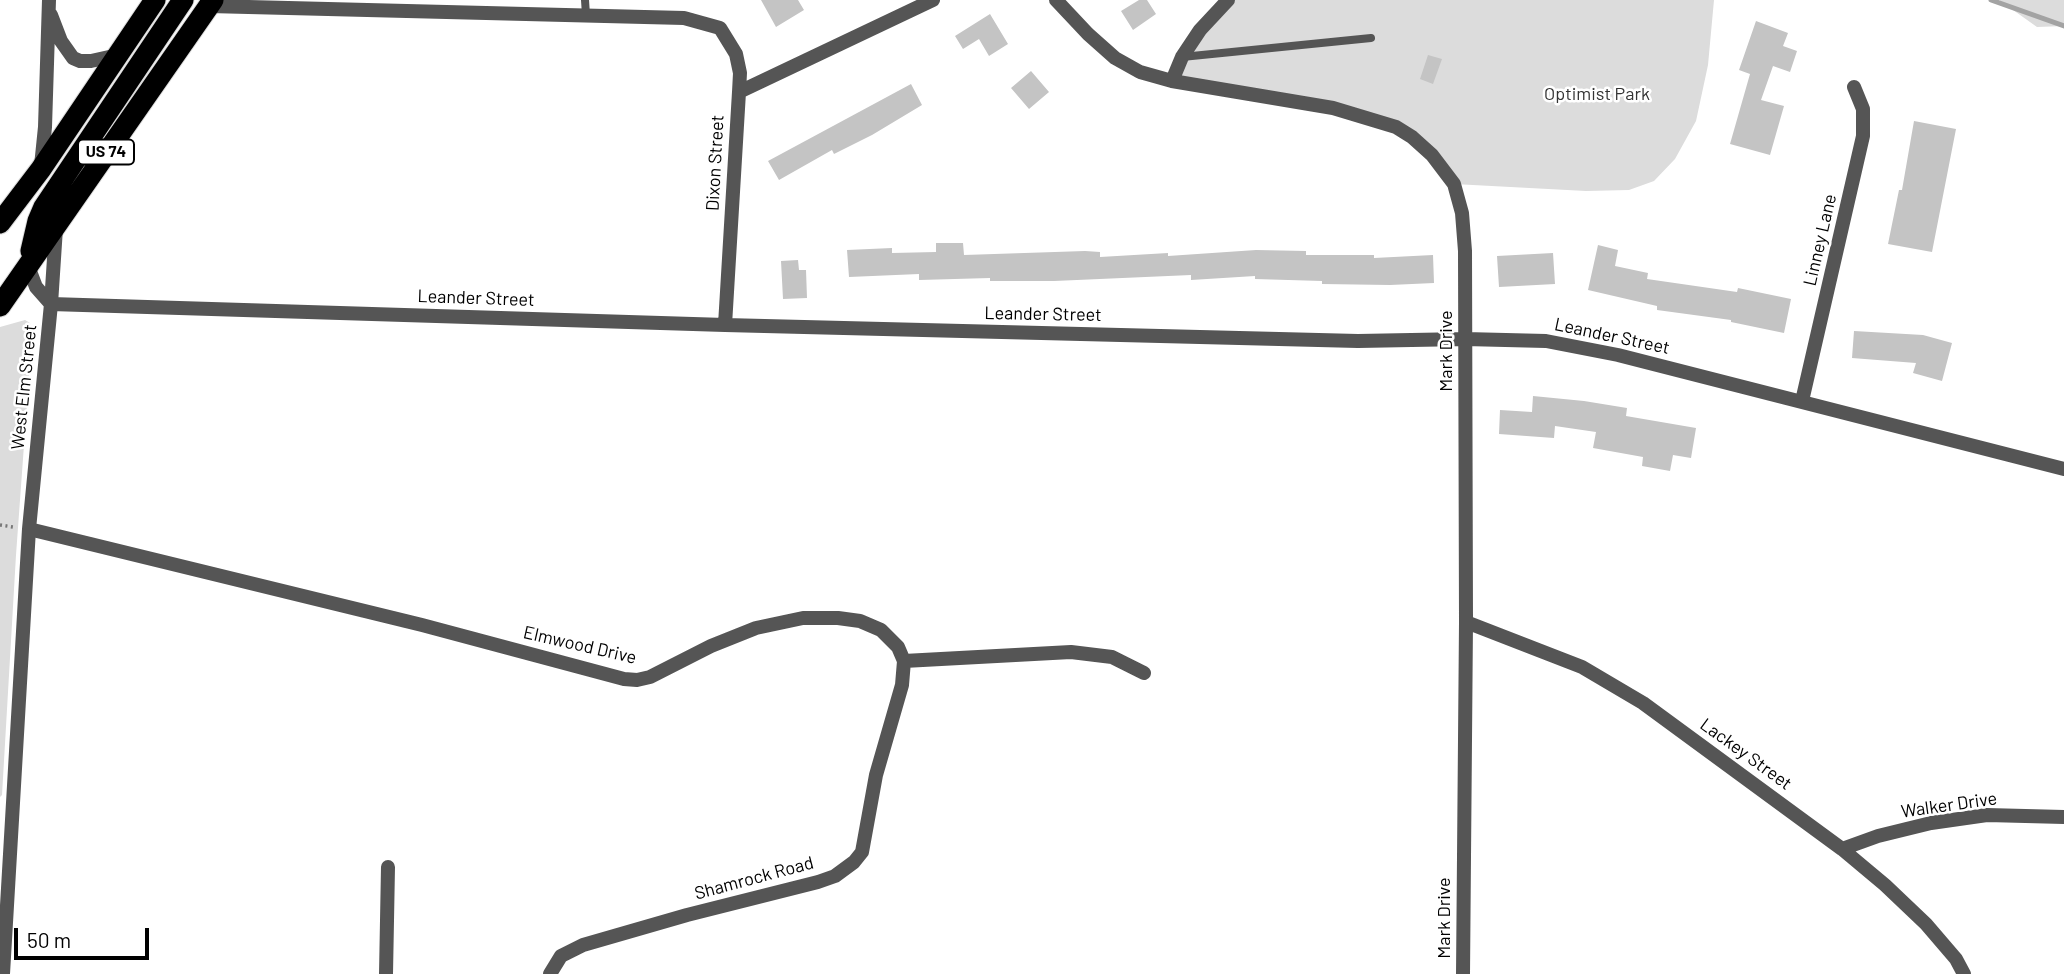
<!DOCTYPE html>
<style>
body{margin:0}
#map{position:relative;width:2064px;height:974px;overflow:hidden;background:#fff;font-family:Barlow,sans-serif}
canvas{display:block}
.scale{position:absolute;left:14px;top:928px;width:135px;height:32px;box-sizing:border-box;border:4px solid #000;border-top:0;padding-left:9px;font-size:21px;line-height:24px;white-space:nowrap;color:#000;-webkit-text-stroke:5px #fff;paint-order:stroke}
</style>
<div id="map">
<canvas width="2064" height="974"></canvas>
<div class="scale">50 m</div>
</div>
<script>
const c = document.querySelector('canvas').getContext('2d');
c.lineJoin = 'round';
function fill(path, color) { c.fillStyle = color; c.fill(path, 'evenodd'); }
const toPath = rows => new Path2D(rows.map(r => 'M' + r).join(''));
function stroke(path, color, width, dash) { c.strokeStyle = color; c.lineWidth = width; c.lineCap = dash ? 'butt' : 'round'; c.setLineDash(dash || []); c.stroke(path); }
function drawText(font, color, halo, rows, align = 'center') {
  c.font = font + ' Barlow,sans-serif'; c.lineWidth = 5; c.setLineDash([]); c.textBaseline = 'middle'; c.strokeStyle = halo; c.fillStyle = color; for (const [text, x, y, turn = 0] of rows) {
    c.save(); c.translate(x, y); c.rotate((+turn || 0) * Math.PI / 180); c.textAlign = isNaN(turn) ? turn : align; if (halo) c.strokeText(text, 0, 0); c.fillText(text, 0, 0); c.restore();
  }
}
const green = toPath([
 [1228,0,1714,0,1708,65,1696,121,1675,159,1654,181,1629,190,1586,191,1454,184,1396,127,1172,81],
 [1999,0,2064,0,2064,26,2037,27],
 [25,320,30,323,32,335,16,555,2,795,0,797,0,327]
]);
const stream = toPath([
 [1991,0,2064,26]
]);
const building = toPath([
 [761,0,798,0,804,10,776,27],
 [1139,0,1147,0,1156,14,1133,30,1121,11],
 [990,14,1008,44,989,56,979,39,963,49,955,36],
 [1756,21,1788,33,1783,46,1797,51,1790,72,1773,66,1761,100,1784,106,1770,155,1730,144,1750,74,1739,70],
 [1428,55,1442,59,1433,84,1420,79],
 [1031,71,1049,92,1029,109,1011,88],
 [911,84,922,105,872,135,834,154,832,150,779,180,768,161],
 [1914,121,1956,129,1932,252,1888,244,1899,190,1902,190],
 [936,243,963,243,964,255,1085,251,1100,252,1100,257,1168,253,1168,256,1256,250,1306,251,1306,255,1374,255,1374,258,1433,255,1434,283,1390,285,1322,284,1322,281,1255,279,1255,276,1191,280,1191,275,1054,281,990,281,990,278,919,280,919,274,849,277,847,250,892,248,892,253,936,252],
 [1598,245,1618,250,1615,266,1648,273,1647,279,1737,292,1738,288,1791,299,1784,333,1731,322,1731,320,1657,310,1657,306,1588,290],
 [1553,253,1555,284,1499,287,1497,256],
 [798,260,799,270,806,270,807,298,783,299,781,261],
 [1854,331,1923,335,1952,343,1942,381,1913,373,1916,363,1852,358],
 [1533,396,1584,401,1627,408,1626,416,1696,428,1691,458,1673,455,1670,471,1642,466,1643,457,1593,448,1596,432,1555,426,1554,438,1499,434,1500,410,1532,412]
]);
const path = toPath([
 [0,525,13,527]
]);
const lane = toPath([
 [585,0,586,15],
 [1182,57,1371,38]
]);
const street = toPath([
 [1056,0,1088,34,1115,58,1140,72,1172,81,1333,108,1396,127,1412,137,1432,155,1454,184,1462,213,1465,251,1466,622,1463,974],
 [209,6,684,18,720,28,736,54,740,73,739,92],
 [51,15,61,41,73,58,80,61,91,61,118,55],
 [1172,81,1182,57,1200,30,1228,0],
 [41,166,45,127,49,0],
 [28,266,36,287,51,304,725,325,1358,341,1465,339,1546,341,1618,355,2064,469],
 [725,325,739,92,933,0],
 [1802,401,1863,136,1863,109,1854,87],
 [29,529,422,625,624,679,637,680,650,677,711,646,756,628,803,618,838,618,860,621,881,630,898,647,904,661,902,685,876,775,862,852,854,862,835,876,818,882,687,915,583,945,561,956,550,974],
 [1466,622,1582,667,1643,703,1842,849,1885,885,1926,924,1956,959,1964,974],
 [904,661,1071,652,1112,657,1144,673],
 [1842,849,1878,836,1931,823,1987,815,2064,817],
 [3,974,29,529,51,304,56,228],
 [386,974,388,867]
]);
const highway = toPath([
 [0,223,41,169,155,0],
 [31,251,38,221,44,207,183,0],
 [0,306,213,0]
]);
const shields = [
 [106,152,56]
];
const shieldNames = [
 ["US 74",106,152]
];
const parkNames = [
 ["Optimist Park",1597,94]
];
const streetNames = [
 ["Dixon Street",715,163,-87],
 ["Linney Lane",1820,240,-77],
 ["Leander Street",476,298,2],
 ["Leander Street",1043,314,1],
 ["Leander Street",1612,336,12],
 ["Mark Drive",1446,351,-90],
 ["West Elm Street",24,387,-84],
 ["Elmwood Drive",580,645,13],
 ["Lackey Street",1746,754,36],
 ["Walker Drive",1949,805,-8],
 ["Shamrock Road",754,878,-15],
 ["Mark Drive",1444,918,-90]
];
fill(green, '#dcdcdc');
stroke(stream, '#a3a3a3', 5);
fill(building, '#c4c4c4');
stroke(highway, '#dbdbdb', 23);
stroke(path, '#777', 3.5, [2, 3.5]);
stroke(lane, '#555', 8);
stroke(street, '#555', 14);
stroke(highway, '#000', 21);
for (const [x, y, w] of shields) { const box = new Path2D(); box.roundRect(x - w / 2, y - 12.5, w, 25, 5); c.fillStyle = '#fff'; c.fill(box); stroke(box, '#000', 2); }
drawText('bold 16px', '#000', null, shieldNames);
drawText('18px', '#333', '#fff', parkNames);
drawText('18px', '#000', '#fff', streetNames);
</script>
